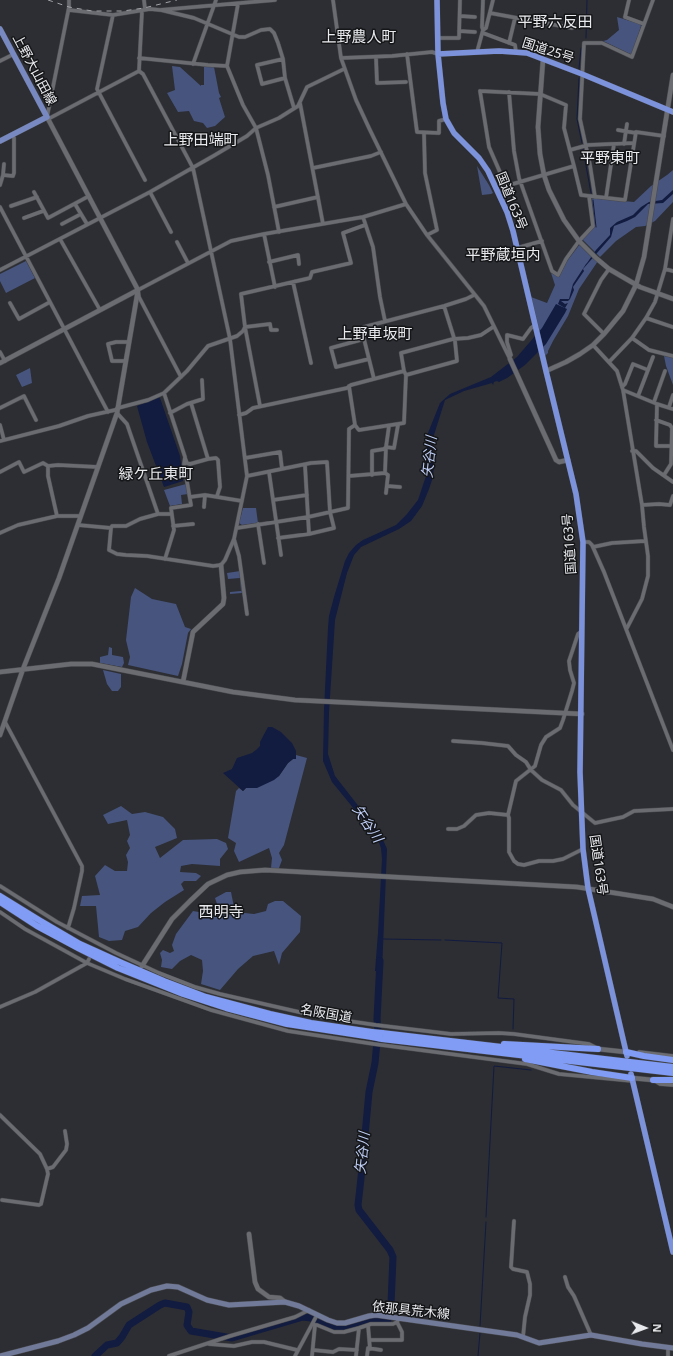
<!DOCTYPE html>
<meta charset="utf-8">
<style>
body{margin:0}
#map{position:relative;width:673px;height:1356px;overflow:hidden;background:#2c2e33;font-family:"Noto Sans",sans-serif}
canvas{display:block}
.north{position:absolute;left:625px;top:1308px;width:40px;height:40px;-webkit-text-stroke:3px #151618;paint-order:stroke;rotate:91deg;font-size:11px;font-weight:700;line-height:16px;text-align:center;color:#e9eaee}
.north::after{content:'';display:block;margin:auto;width:14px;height:18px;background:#e9eaee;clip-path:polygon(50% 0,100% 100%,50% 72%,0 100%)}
</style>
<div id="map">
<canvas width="673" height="1356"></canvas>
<div class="north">N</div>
</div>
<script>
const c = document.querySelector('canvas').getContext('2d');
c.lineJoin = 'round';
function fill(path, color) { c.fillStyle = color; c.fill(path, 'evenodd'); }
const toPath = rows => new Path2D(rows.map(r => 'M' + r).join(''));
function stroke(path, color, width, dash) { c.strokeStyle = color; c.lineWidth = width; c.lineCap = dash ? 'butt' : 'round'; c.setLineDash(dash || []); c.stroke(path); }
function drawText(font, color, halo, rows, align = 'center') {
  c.font = font + ' "Noto Sans","Noto Sans JP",sans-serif'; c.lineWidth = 3; c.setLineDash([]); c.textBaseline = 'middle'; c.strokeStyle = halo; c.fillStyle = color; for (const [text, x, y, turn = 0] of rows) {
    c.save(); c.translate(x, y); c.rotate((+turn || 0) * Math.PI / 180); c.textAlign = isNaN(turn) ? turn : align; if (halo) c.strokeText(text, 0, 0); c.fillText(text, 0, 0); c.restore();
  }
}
const green = toPath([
 [617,17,640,24,641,26,632,54,630,54,603,41,607,40,619,30],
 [172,66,180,67,201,86,201,85,204,85,204,67,214,67,219,93,221,97,219,98,225,117,215,126,207,128,203,123,194,121,189,111,178,112,167,93,175,90],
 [477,166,489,185,493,193,491,194,482,195],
 [673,170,673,202,655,221,645,226,636,227,616,241,600,257,583,240,583,239,595,226,592,199,593,198,634,202,651,186,667,175],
 [580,244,598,261,579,289,568,316,553,341,548,351,548,353,545,356,531,297,547,303,555,285,551,273,559,277,567,261],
 [26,261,35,278,6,293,0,281,0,274],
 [664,356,673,357,673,385,666,366],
 [30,368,32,383,22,387,16,375],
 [186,484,188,494,181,495,182,504,170,506,164,490],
 [243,508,256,508,258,523,242,525,239,523],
 [240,571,242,593,230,594,230,592,241,591,240,578,228,579,227,573],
 [135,588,152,599,176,604,185,627,191,629,188,633,182,664,178,676,128,665,130,657,126,640,131,597],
 [109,647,112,648,112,655,123,657,124,663,122,667,100,663,100,657,108,655],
 [103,670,121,674,121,687,118,691,112,691,107,684],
 [296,755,307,758,284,845,279,853,282,860,279,868,271,868,272,858,269,848,239,862,234,851,236,843,228,838,236,791,239,788,243,791,246,788,252,788,279,776,288,763,293,759,296,759],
 [121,806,132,814,145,812,163,817,175,829,177,838,155,847,160,858,183,840,217,839,226,843,228,849,220,859,220,866,192,864,181,866,180,872,196,873,201,876,196,881,184,881,181,884,184,890,165,902,151,913,138,927,125,931,122,940,109,941,99,937,96,906,80,906,82,896,100,895,95,876,105,865,115,871,127,871,128,862,126,855,130,848,127,841,130,835,127,820,108,824,103,815],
 [226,892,231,892,235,912,254,914,266,911,268,904,275,901,283,901,301,916,300,932,282,953,279,965,274,951,253,956,238,969,220,990,201,984,203,971,202,960,191,955,180,961,172,969,161,967,162,960,160,953,163,950,170,953,174,951,172,945,176,934,193,911,216,915,219,910,215,898]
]);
const water = toPath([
 [673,190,673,194,663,203,648,204,635,217,627,221,614,226,611,237,583,269,584,271,573,287,574,290,570,299,568,301,561,301,565,304,568,303,565,308,558,304,560,299,569,299,573,284,586,264,587,263,596,250,610,235,610,228,617,222,633,215,641,207,649,202,662,200],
 [556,304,567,309,565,313,546,344,525,365,507,378,499,382,497,381,494,382,493,385,492,383,464,391,445,400,433,438,434,465,433,477,429,489,422,506,411,521,399,529,361,547,354,555,347,573,335,620,329,712,328,754,335,776,381,835,387,849,382,971,375,971,378,933,382,859,381,848,377,837,332,782,323,761,324,710,328,628,329,616,334,597,345,561,349,553,356,545,363,540,396,525,407,514,418,500,426,476,426,448,428,433,440,403,450,394,491,377,517,357,542,328],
 [159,397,160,398,180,456,183,481,164,487,147,442,137,406],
 [268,727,272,727,281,732,292,743,296,751,296,759,293,759,288,763,279,776,274,780,257,788,246,788,243,791,223,773,232,769,237,758,252,753,256,750,260,746,260,742]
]);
const stream = toPath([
 [586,38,587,0],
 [579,69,581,48],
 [579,78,577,119,582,143],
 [583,149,591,193],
 [593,200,596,227],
 [383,939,441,940],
 [445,940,502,943,498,998,514,999,513,1029],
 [486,1217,494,1066,531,1070],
 [480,1326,486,1222],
 [478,1356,480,1333]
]);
const river = toPath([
 [95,1356,107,1345,117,1343,122,1337,129,1325,160,1305,165,1303,187,1307,189,1312,187,1325,191,1331,232,1338,303,1317,311,1318,331,1327,342,1328,371,1320,388,1320,391,1304,393,1257,390,1250,359,1210,358,1205,361,1178,369,1092,375,1063,378,1030,377,1019,380,961]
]);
const minor = toPath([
 [69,0,69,7,47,117,50,118,139,71],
 [333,0,341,58,356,100,369,128,406,204,427,235,484,306,510,359],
 [629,0,625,17,644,24],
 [238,4,227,66,243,105,256,128,268,175,279,232],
 [69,10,113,15,150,9,160,10,275,0],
 [161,10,194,18,239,37,245,37,261,30,270,29,274,33,278,43,283,59,285,78,294,108],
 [490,13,572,28],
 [113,15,97,89,145,180],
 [460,16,475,17],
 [483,30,486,28,493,0],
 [459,31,475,32],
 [483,33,515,45,516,52],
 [438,38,459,38,460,0],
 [509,43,515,18],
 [477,52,483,30,482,27,483,0],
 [407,54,417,132,439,133,439,121,446,119],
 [376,57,377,83,406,82],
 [139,58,208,65,227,66],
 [341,58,392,56,432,52,438,54],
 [283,59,257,65,262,84,285,78],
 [0,61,14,54],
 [193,64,216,0],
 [139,71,142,11,145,9,144,0],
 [480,91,540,94,566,105,564,128,574,166,506,186,489,147,480,91],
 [509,92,514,151,519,178,552,271,558,275,566,259,579,241,593,226,589,196],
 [300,103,323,224],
 [618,130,636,133],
 [424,133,425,173,437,230,427,235],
 [624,144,627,124],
 [570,150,588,145,634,143],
 [574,166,581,195,625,200,636,132,664,136],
 [313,168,371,156,381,152],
 [3,175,13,176,14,173,14,138,12,135],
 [0,185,3,175,4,164],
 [34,192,48,218,89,196],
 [150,192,171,232],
 [595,197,590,165,580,119,584,43,602,43,632,57,653,0],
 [606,198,614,144],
 [75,204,87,224],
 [11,206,37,197],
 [0,207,108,412],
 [274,207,318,197],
 [363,217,373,247,380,297,385,321],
 [24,218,43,211],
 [62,224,81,214],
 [264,234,275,287],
 [60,239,100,310],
 [177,242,188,263],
 [517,248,542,241],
 [269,262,298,255,299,264],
 [665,269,673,271],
 [0,270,150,192,215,155,247,136,256,128,279,118,298,106,307,87,344,69],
 [293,282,311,363],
 [10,303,19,319,50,302],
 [646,318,673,327],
 [604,334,584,314,601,280,609,269],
 [632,338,649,350,673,356],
 [364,339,331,348,336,367,369,359],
 [593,345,617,371,623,390,642,505,644,527,648,556,648,576,642,599,627,628],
 [0,352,5,361],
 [509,357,511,355,507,342,507,335,523,339,531,328,535,325],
 [126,361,112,361,108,344,116,342,129,342],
 [609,362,632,338,646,318,655,302,665,269,673,219],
 [406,375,457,361,455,341,444,306],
 [181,377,139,297,138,290,231,241,264,234,363,217,406,204],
 [374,379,364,339,362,330,364,327,444,306,466,299,474,295],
 [349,386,355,425,358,429,359,430,404,423,406,375,404,371],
 [622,387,625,384,633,364,648,370],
 [623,390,657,404,656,446,671,446],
 [164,393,185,457,184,464,191,505,171,508,174,530,165,559],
 [638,396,653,357],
 [654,402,665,371],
 [657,404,673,409],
 [260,406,245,327,241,294,310,278,312,272,351,263,343,233,365,225],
 [669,407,673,395],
 [0,408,24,396,36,420],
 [117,413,127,424,158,514],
 [170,413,187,404,203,399,202,380],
 [239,415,246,413,253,408,347,388,351,385,404,371,401,353,453,339,468,338,481,335,493,327],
 [656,420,670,425,672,428,671,464,664,475],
 [0,425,4,440],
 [0,441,59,426,88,416,115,410,118,408,148,400,164,393,187,371,208,346,237,336,243,331,245,327,270,324,271,330,277,330],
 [632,451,636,451,653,468,673,482],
 [185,458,187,463,190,464,208,459,191,403],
 [245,458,280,452,282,469],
 [208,459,216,458,218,460,220,487,217,496],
 [305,465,309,534],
 [48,466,48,476,57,516],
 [0,472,19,462,24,472,43,463,48,466,58,465,98,467],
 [269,472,281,555],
 [385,473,388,475,386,493],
 [372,475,372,451,384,449,386,447,394,448,398,425],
 [247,476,311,463,327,462,330,512,334,528,309,534,278,538],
 [349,476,385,473,386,447,389,426],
 [387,486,400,487],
 [190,497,205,495,242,501],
 [273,500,307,495],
 [642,505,659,504,670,505,673,496],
 [204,507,205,495],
 [258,524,264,563],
 [78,525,111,528,109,550,117,554,126,555,147,556,213,566,221,565,225,560,234,539,247,476,230,339,193,168,143,74,139,71],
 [173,526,193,524],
 [111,528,112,526,126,526,140,519,158,514,171,514],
 [237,528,308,517,348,508,349,429,355,425],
 [0,533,18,525,57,516,81,516],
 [234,539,239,556,247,614],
 [583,542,589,542,592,545,604,572,673,750],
 [593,547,612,543,645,541],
 [582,631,578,634,569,661,570,670,574,683,572,691,563,720,560,728,546,737,541,745,535,766,516,781,508,815,509,818,509,852,514,861,518,864,524,865,539,861,553,861,563,859,583,849],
 [5,722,82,866,82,871,74,908,68,928],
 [453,741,482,743,508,746,516,755,526,762,531,770,542,780,561,790,573,805,595,823,623,817,634,811,673,809],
 [448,829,457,829,464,826,476,815,489,813,508,815],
 [0,886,57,922,116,953,159,973,195,987,220,994,321,1017,376,1025,451,1034,499,1033,514,1034,589,1044,597,1048],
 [0,912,25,929,87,963,125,979,211,1010,288,1031,374,1044,527,1064,559,1074,633,1081],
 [0,1007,35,992,87,963,89,959],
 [639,1052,673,1056],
 [655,1081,660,1084,673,1085],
 [0,1115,40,1154,47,1169,48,1174,41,1204,39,1205,2,1200],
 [47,1169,53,1167,66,1150,67,1144,65,1131],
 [514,1221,511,1267,513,1269,527,1272,530,1284,530,1295,525,1317,523,1337],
 [565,1277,568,1287,574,1296,591,1335],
 [315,1325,317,1325,334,1332,344,1332,359,1328],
 [368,1325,370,1349],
 [371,1340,402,1340,402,1332,397,1322],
 [209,1344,234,1346,252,1342,264,1342,297,1350],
 [313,1350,333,1352,339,1349,357,1350],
 [169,1356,230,1336,295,1317,309,1310],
 [295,1356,317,1315],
 [312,1356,315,1325,313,1324],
 [356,1356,359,1328,371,1324,393,1324,397,1322,399,1318],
 [367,1356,368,1348,381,1350],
 [668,1356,668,1348]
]);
const tertiary = toPath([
 [543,60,538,127,540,154,544,175,549,190,564,220,579,241,596,258,609,269,640,287,673,299],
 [510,359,556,460,559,462,568,460],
 [0,363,138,290],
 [546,371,566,362,580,354,593,345,604,334,623,311,636,285,644,257,673,75],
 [0,672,71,664,92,664,233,692,295,700,582,714],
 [183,682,193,632,223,604,224,598,221,565],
 [0,735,23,669,59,578,117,413,138,290,47,117],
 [142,966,172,919,190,901,208,884,227,875,240,872,265,870,577,887,653,899,673,907],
 [598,1049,626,1052],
 [632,1078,653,1080],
 [249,1234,255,1282,258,1289,269,1297,280,1298,285,1302]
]);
const secondary = toPath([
 [0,1356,58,1341,74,1335,88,1328,121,1304,151,1290,167,1286,178,1287,207,1300,229,1305,285,1302,299,1306,328,1320,337,1323,345,1323,369,1316,376,1315,517,1335,539,1343,591,1335,642,1344,673,1348]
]);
const primary = toPath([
 [0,29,47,117,0,141]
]);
const trunk = toPath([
 [437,0,438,54,443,103,446,119,454,133,479,158,488,171,507,212,513,231,546,371,576,494,583,542,580,772,583,849,588,888,627,1056],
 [438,54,499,51,527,53,582,74,673,112],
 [631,1074,673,1252]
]);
const motorway = toPath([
 [0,896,39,920,80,944,122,963,164,981,206,997,270,1014,311,1023,372,1032],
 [0,902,37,926,78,948,118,968,183,994,226,1008,287,1024,372,1037],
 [382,1033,673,1067],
 [382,1039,673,1073],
 [504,1044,598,1049],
 [626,1052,644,1056,673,1060],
 [525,1059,592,1072,632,1078],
 [653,1080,673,1080]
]);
const rail = toPath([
 [48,0,69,7,92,11,123,11,144,8,177,0]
]);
const motorwayBridge = toPath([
 [372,1032,382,1033],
 [372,1037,382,1039]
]);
const streetNames = [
 ["国道25号",548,51,18],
 ["上野大山田線",34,70,62],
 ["国道163号",511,201,68],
 ["国道163号",570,544,-94],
 ["国道163号",598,865,82],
 ["名阪国道",326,1014,10],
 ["依那具荒木線",411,1311,6]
];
const waterNames = [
 ["矢谷川",430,457,-84],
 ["矢谷川",367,824,56],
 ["矢谷川",363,1153,-84]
];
const quarterNames = [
 ["平野六反田",555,23],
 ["上野農人町",359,38],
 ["上野田端町",201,141],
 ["平野東町",610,159],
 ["平野蔵垣内",503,256],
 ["上野車坂町",375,335],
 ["緑ケ丘東町",156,475],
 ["西明寺",221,913]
];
fill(green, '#47547d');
fill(water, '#121b40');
stroke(stream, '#121b40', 1);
stroke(river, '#121b40', 7);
stroke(minor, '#48494e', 4.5);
stroke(tertiary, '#48494e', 5.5);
stroke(secondary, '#48494e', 6);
stroke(primary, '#48494e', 6);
stroke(trunk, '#48494e', 6);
stroke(motorway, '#48494e', 7);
stroke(minor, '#6a6c72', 3.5);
stroke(tertiary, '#6a6c72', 4.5);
stroke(secondary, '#717a99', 5);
stroke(primary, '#7889c1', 5.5);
stroke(trunk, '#7c92db', 5.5);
stroke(motorway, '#819cf5', 6);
stroke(rail, '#a1a3a7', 1, [5, 5]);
stroke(motorwayBridge, '#48494e', 7, []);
stroke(motorwayBridge, '#819cf5', 6);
drawText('13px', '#e9eaee', '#151618', streetNames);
drawText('italic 14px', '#bfcef7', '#151618', waterNames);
drawText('15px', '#e9eaee', '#151618', quarterNames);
</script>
